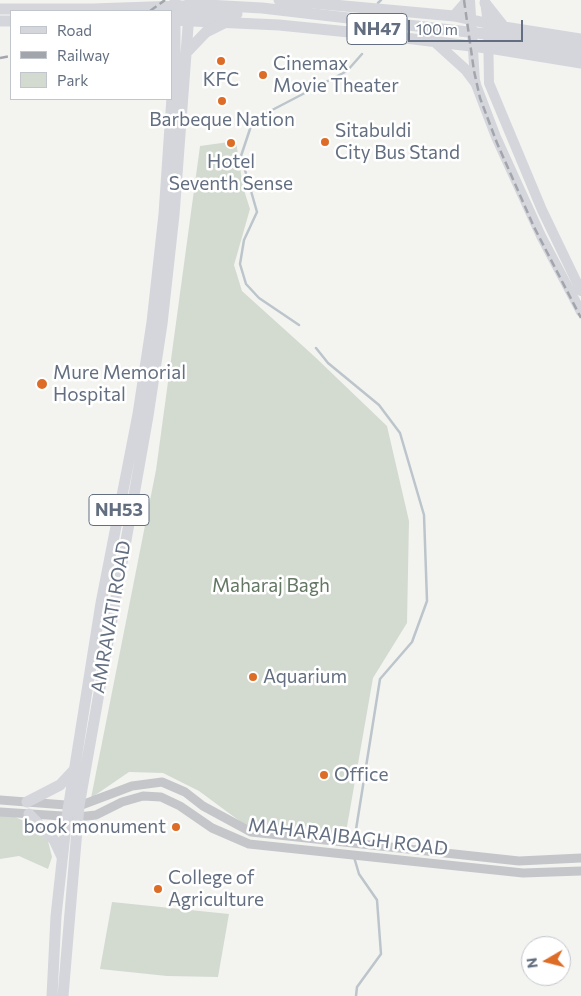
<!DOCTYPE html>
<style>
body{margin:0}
#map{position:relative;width:581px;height:996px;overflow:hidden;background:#f3f4f0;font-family:Commissioner,sans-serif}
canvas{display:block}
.legend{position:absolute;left:10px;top:10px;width:162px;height:90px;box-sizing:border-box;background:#fff;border:1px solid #c1c5cc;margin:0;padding:6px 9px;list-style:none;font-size:15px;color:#636f80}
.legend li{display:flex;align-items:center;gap:10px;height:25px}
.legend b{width:25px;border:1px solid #c1c5cc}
.north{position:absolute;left:521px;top:936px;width:50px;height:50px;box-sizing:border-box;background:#fff;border:1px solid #c1c5cc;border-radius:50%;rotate:262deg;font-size:14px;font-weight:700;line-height:20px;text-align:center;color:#636f80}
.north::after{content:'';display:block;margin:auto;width:18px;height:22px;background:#dd6c26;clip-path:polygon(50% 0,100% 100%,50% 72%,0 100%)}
.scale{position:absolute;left:408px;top:20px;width:115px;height:22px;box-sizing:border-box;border:2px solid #636f80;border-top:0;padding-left:6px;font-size:15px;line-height:18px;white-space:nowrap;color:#636f80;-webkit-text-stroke:4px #fff;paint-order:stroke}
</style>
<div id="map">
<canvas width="581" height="996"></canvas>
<ul class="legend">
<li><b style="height:6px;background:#d4d6dc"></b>Road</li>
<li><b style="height:6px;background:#a2a6ac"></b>Railway</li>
<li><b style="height:14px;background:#d3dbd1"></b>Park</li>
</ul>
<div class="north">N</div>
<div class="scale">100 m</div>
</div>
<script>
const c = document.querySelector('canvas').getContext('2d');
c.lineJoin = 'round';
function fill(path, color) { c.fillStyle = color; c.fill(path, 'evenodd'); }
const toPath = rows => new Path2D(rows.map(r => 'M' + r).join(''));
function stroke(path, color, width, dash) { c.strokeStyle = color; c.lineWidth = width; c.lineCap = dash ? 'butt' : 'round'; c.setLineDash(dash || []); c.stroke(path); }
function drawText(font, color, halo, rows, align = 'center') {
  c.font = font + ' Commissioner,sans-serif'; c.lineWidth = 5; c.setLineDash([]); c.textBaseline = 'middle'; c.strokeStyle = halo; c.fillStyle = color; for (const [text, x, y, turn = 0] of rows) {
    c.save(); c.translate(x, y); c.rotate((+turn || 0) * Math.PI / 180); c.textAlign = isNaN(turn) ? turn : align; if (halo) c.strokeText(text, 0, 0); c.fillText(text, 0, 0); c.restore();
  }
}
const green = toPath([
 [236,141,243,187,250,209,234,265,242,291,314,356,387,426,409,521,407,623,373,678,345,838,245,825,199,791,163,773,129,772,91,798,156,470,200,146],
 [0,815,13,816,35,826,47,837,52,857,48,869,19,856,0,859],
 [112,902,229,914,218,977,167,976,100,969]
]);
const stream = toPath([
 [378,3,381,0],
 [299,325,259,298,246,284,240,264,244,240,257,212,241,156,253,120,347,71,362,54],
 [316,348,328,363,379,405,400,433,424,515,427,601,412,642,380,679,354,842],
 [354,857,359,874,377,900,381,954,357,987,356,996]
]);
const tertiary = toPath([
 [0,800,79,806,132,786,162,782,185,792,203,806,251,832,519,861,581,858],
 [0,812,78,817,96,815,122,802,143,796,161,797,180,806,212,828,249,844,523,873,581,871]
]);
const secondary = toPath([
 [470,0,475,82,496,137,541,236,581,312],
 [485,1,488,24,489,83,542,210,581,291]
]);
const primary = toPath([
 [279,0,454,16,504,27,581,39],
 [485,3,504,27],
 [454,16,468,0],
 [171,20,279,25,389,36,495,49,581,63],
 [0,21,11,21],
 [434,41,466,70,475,82]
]);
const trunk = toPath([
 [0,9,93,9,207,5,262,8,511,37,581,48],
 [185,12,237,14],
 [494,42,581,56],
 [186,53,206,32,226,22],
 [27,802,60,785,74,770],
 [29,814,54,840,62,857],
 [52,996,56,916,67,816,101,603,138,414,152,322,164,214,175,53,175,0],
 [63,996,79,806,148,416,162,324,174,215,190,0]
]);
const rail = toPath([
 [464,0,474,71,480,98,497,143,534,227,581,318],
 [150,11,165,0],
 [0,58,11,56]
]);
const markers = [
 [221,61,5,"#dd6c26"],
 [263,75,5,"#dd6c26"],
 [222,101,5,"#dd6c26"],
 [325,142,5,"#dd6c26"],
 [231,143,5,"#dd6c26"],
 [42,384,6,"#dd6c26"],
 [253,677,5,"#dd6c26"],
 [324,775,5,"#dd6c26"],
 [176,827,5,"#dd6c26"],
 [158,889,5,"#dd6c26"]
];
const shields = [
 [377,29,60],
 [119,510,60]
];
const shieldNames = [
 ["NH47",377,29],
 ["NH53",119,510]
];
const poiNames = [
 ["Cinemax",273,64],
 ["Movie Theater",273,86],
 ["KFC",221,80,"center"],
 ["Barbeque Nation",222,120,"center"],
 ["Sitabuldi",335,131],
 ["City Bus Stand",335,153],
 ["Hotel",231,162,"center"],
 ["Seventh Sense",231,184,"center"],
 ["Mure Memorial",53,373],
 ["Hospital",53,395],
 ["Aquarium",263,677],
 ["Office",334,775],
 ["book monument",166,827,"right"],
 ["College of",168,878],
 ["Agriculture",168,900]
];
const parkNames = [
 ["Maharaj Bagh",271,586]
];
const streetNames = [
 ["AMRAVATI ROAD",111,617,-80],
 ["MAHARAJBAGH ROAD",348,837,7]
];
fill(green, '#d3dbd1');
stroke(stream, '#bcc5cb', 2.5);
stroke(tertiary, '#c4c6ca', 9);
stroke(secondary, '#d4d6dc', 10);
stroke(primary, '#d4d6dc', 11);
stroke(trunk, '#d4d6dc', 11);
stroke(rail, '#a2a6ac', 2.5, [8, 4]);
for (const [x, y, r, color] of markers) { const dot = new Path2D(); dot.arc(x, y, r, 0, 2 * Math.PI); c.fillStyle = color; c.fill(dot); stroke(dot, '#fff', 2); }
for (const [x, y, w] of shields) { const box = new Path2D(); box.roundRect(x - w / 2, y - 15.5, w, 31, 4); c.fillStyle = '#fff'; c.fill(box); stroke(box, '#636f80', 1); }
drawText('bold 18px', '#636f80', null, shieldNames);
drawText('19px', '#636f80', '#fff', poiNames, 'left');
drawText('19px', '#637762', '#fff', parkNames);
drawText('19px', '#636f80', '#fff', streetNames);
</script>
